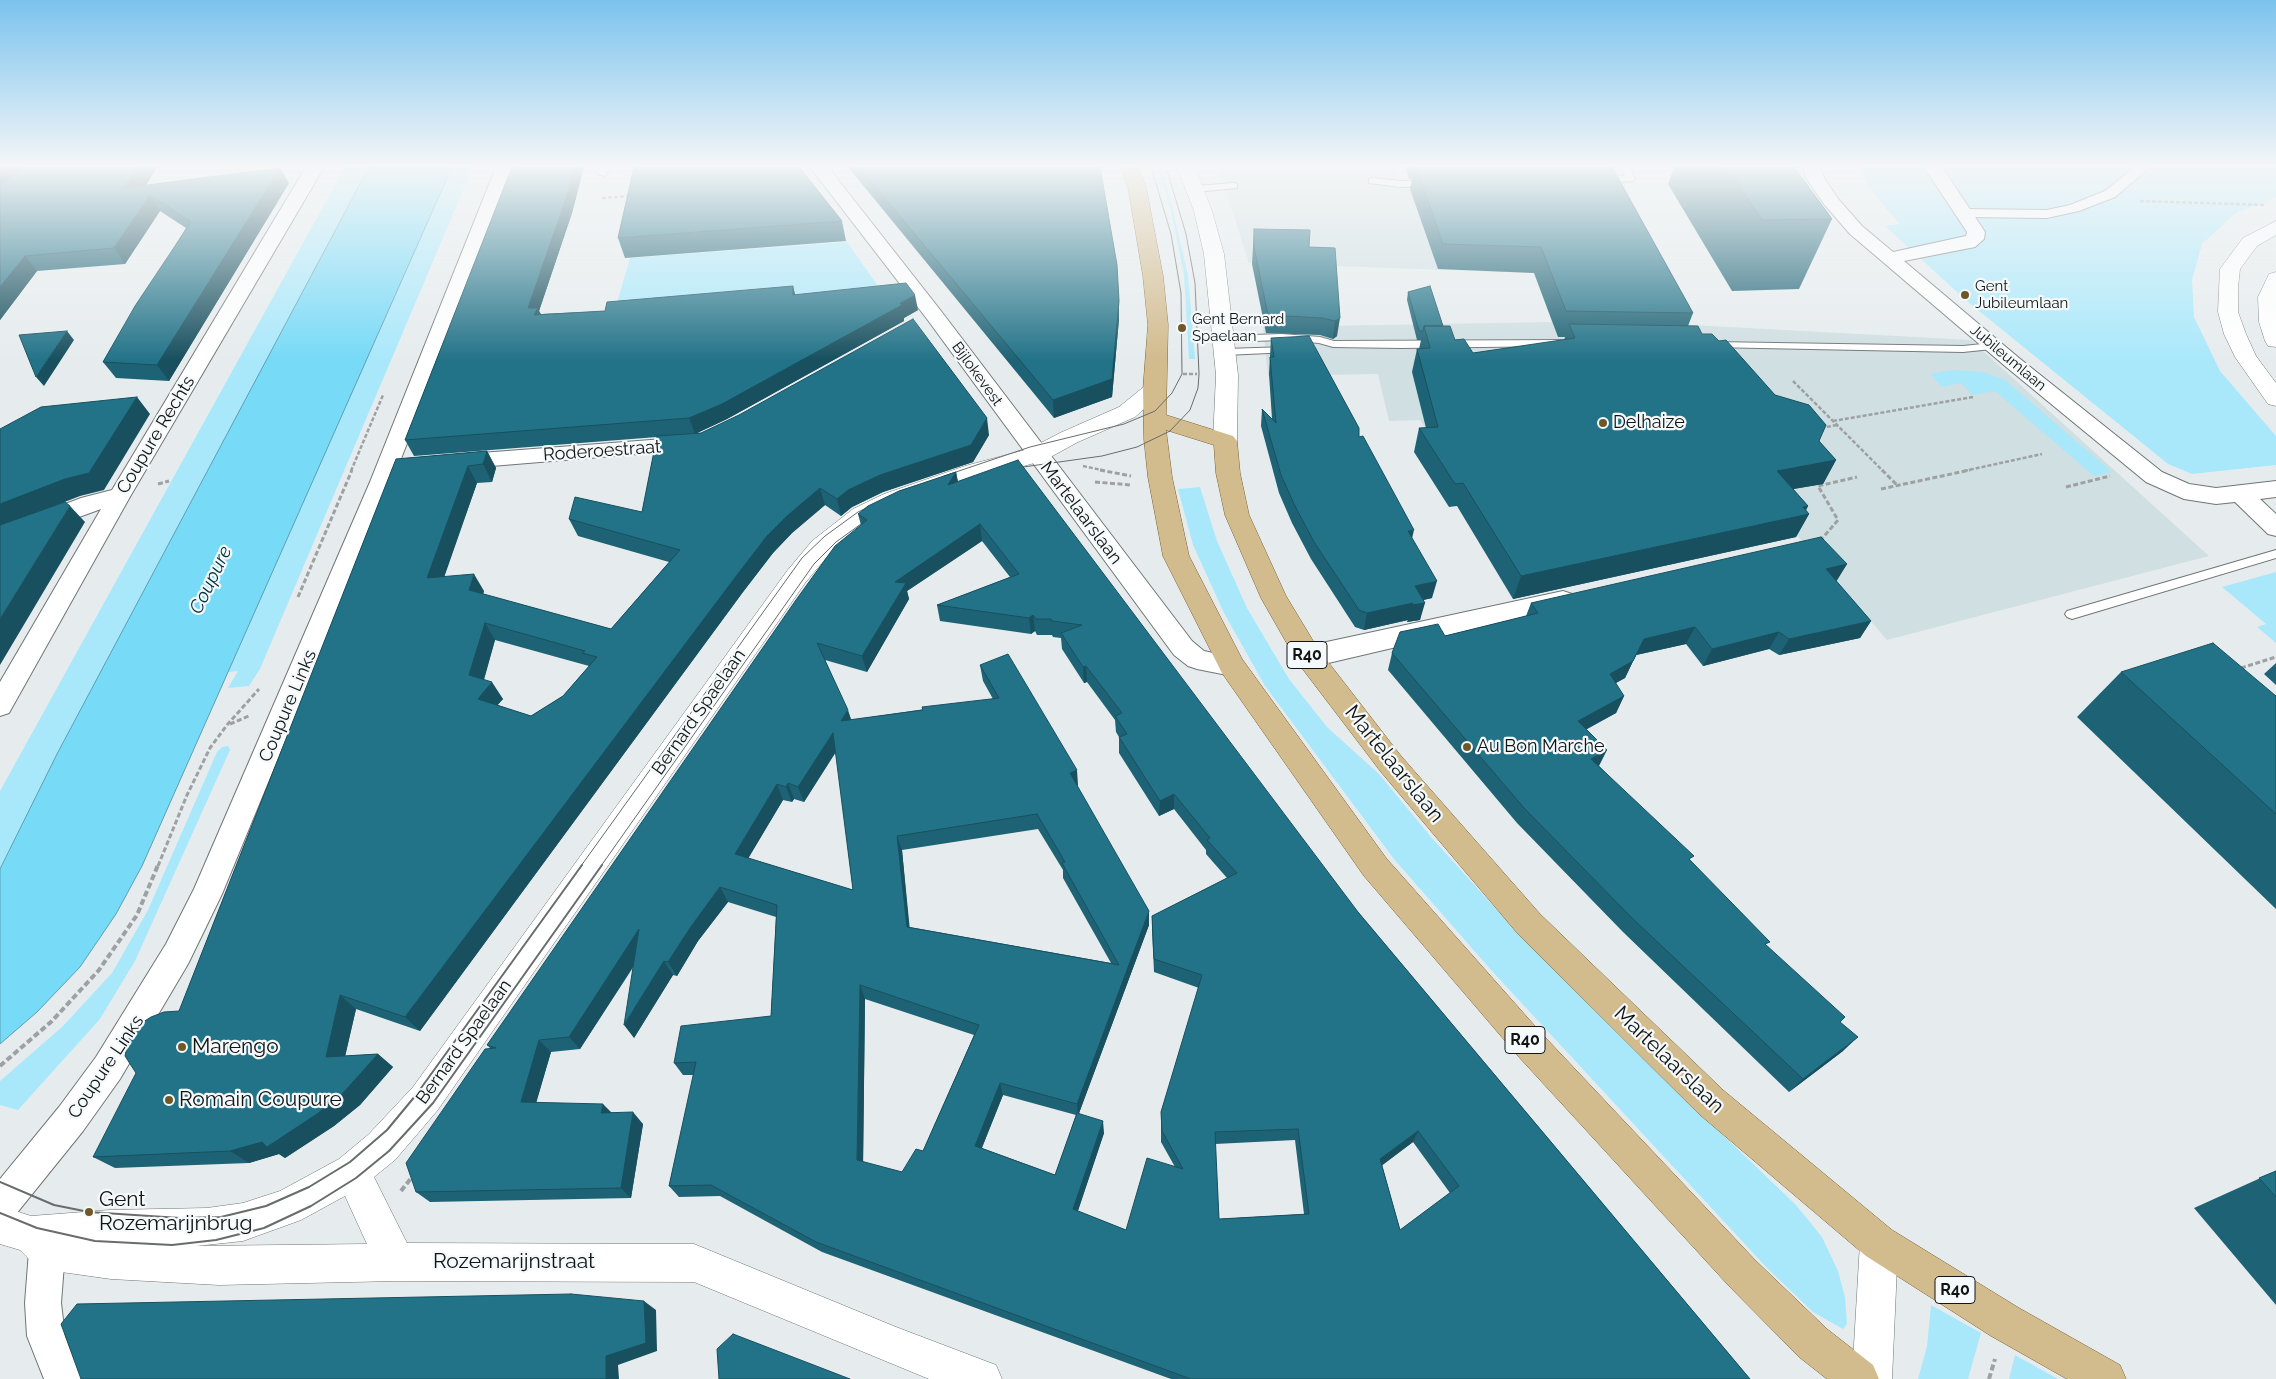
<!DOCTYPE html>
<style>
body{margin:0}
canvas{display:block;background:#e6ecee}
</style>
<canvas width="2276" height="1379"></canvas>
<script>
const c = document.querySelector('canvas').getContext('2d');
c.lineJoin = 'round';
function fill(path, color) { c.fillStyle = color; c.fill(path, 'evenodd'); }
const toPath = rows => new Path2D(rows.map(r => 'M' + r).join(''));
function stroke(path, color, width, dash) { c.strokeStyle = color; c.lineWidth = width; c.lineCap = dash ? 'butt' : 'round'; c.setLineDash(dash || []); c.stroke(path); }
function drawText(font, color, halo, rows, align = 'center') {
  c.font = font + ' Raleway,sans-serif'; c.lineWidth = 4.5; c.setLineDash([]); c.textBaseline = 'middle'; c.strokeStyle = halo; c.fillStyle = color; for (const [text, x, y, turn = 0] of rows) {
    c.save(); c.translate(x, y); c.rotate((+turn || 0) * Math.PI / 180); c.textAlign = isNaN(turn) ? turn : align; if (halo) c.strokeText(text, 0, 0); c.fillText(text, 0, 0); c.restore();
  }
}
const built = toPath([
 [1218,167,1396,167,1402,189,1604,190,1674,324,1971,340,2209,556,1887,640,1745,475,1490,528,1420,420,1389,421,1378,374,1268,376,1263,327,1552,322,1534,273,1249,263]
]);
const green = toPath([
 [345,167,369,167,57,754,0,868,0,791],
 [452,167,473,167,260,669,249,686,228,688,238,671,228,672],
 [1158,167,1161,167,1173,210,1188,275,1195,359,1189,359,1184,275,1171,211],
 [1860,167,2276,167,2276,197,2236,213,2202,244,2192,280,2194,317,2220,371,2276,436,2276,465,2192,474,2168,464,1968,302,1885,226,1900,224,1878,199,1866,181],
 [847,242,883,293,613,317,630,258],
 [1954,370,1983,372,2005,380,2112,472,2094,476,1995,391,1973,395,1961,383,1942,387,1930,374],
 [1200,487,1217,541,1247,608,1289,679,1327,727,1379,774,1431,837,1525,941,1628,1044,1796,1205,1822,1237,1838,1271,1845,1297,1847,1324,1843,1329,1813,1312,1767,1268,1491,970,1394,859,1265,686,1224,613,1193,545,1178,489],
 [2276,572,2276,643,2257,627,2266,624,2222,587],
 [228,746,230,750,135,961,100,1019,18,1110,0,1105,0,1081,63,1026,112,973,148,910,217,752,222,747],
 [1931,1305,1981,1333,1968,1379,1918,1379,1927,1346],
 [2015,1355,2058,1379,2009,1379]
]);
const water = toPath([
 [369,167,452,167,142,866,116,914,80,967,37,1012,0,1044,0,869,57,754,369,167]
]);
const pathFar2 = toPath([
 [602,198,631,196],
 [2140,201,2266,205],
 [1183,374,1197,374],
 [1793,381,1883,471],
 [1833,421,1973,397],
 [1821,428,1837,425],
 [1083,466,1106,471],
 [351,471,383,395],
 [1964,471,2042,454]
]);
const pathFar1 = toPath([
 [1100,470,1131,476],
 [1882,470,1898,486],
 [1095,482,1131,485],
 [158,484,169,481],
 [2066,487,2110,476],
 [1881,489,1970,470],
 [1820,541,1838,520,1818,486,1857,477],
 [298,597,352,470],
 [2241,668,2276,657],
 [230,724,249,716],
 [158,866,187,795,210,748,227,725,259,689]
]);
const path = toPath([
 [0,1066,52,1021,99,970,137,915,158,865],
 [401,1191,412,1177],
 [1989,1379,1995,1359]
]);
const service = toPath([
 [601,167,610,167,605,176,597,174,601,167],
 [1621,167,1630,167,1635,179,1633,181,1601,183,1596,180,1601,177,1625,176,1621,167],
 [1372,178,1401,181,1430,180,1435,183,1430,186,1401,187,1369,183,1369,179,1372,178],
 [1234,183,1237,184,1237,188,1195,192,1190,189,1195,186,1234,183],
 [1282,334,1320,337,1334,341,1562,340,1567,343,1562,346,1401,348,1333,347,1319,343,1282,340,1225,342,1220,339,1225,336,1282,334],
 [1713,342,1963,346,1992,343,1997,346,1992,349,1963,352,1709,347,1708,345,1713,342],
 [1287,347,1291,348,1291,352,1225,355,1220,352,1225,349,1287,347],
 [2276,550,2276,558,2072,619,2067,617,2065,614,2067,611,2276,550]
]);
const pedestrian = toPath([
 [2135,167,2150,167,2115,197,2079,211,2047,218,1965,217,1958,213,1965,209,2047,210,2070,205,2105,191,2135,167]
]);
const minor = toPath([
 [306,167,324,167,131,495,9,713,0,716,0,682,101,509,0,546,0,529,81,498,112,490,306,167],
 [496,167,514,167,392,482,222,894,188,964,120,1079,83,1131,12,1219,0,1225,0,1179,59,1107,96,1057,166,944,194,889,370,482,496,167],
 [810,167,828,167,941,311,1192,641,1204,651,1241,659,1245,666,1241,673,1232,676,1197,669,1188,666,1174,655,927,319,810,167],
 [1803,167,1821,167,1824,178,1839,200,1862,226,1893,252,1966,236,1967,232,1924,167,1942,167,1985,232,1984,239,1975,247,1904,261,2019,358,2162,472,2189,484,2216,488,2276,481,2276,497,2260,499,2276,514,2276,536,2268,534,2235,502,2216,504,2184,499,2146,482,2005,366,1850,234,1824,204,1806,178,1803,167],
 [690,437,698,439,701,444,698,449,455,469,447,467,444,462,447,457,455,455,690,437],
 [1563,591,1572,594,1575,600,1572,606,1324,664,1308,666,1299,663,1295,656,1299,649,1308,646,1563,591],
 [47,1233,60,1238,65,1251,61,1303,65,1336,82,1379,44,1379,27,1336,25,1303,29,1251,34,1238,47,1233]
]);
const tertiary = toPath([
 [1177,167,1195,167,1212,211,1224,254,1238,375,1237,441,1233,446,1225,448,1217,446,1213,441,1216,375,1204,254,1194,211,1177,167],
 [2276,221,2276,235,2257,246,2240,269,2238,287,2238,312,2246,334,2256,356,2276,383,2276,406,2268,404,2235,357,2224,334,2218,312,2220,269,2243,238,2276,221],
 [2276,272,2276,347,2268,346,2265,341,2259,322,2258,297,2269,274,2276,272],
 [1154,383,1162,385,1165,390,1135,417,1078,442,1045,460,981,478,902,506,871,521,830,553,805,583,437,1111,395,1160,374,1177,407,1243,694,1244,896,1327,996,1365,1002,1379,929,1379,694,1282,396,1281,219,1285,111,1279,47,1270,34,1264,20,1250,0,1244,0,1206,31,1216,110,1210,207,1208,243,1203,280,1191,339,1159,369,1134,413,1087,787,571,812,541,853,509,884,494,965,466,1029,449,1062,432,1119,407,1146,385,1154,383],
 [345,1196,367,1244,196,1246,243,1241,301,1220,345,1196],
 [1879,1224,1892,1230,1898,1243,1892,1379,1852,1379,1860,1243,1866,1230,1879,1224]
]);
const primary = toPath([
 [1120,167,1138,167,1146,187,1163,276,1168,325,1166,415,1233,436,1237,441,1240,473,1249,515,1286,596,1318,649,1401,756,1540,914,1723,1090,1892,1230,2019,1308,2120,1365,2126,1379,2067,1379,1991,1336,1866,1256,1699,1114,1518,934,1381,772,1298,663,1261,598,1225,515,1216,473,1214,445,1166,430,1172,477,1189,556,1242,659,1386,858,1542,1034,1755,1260,1827,1329,1873,1365,1879,1379,1827,1379,1799,1357,1729,1286,1518,1056,1364,876,1222,673,1163,556,1148,477,1144,439,1143,390,1148,325,1143,276,1128,187,1120,167]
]);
const tramFar1 = toPath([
 [1009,469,1102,456,1137,447,1170,431,1190,410,1198,388,1199,374,1195,283,1186,234,1166,167],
 [944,476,1030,447,1124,424,1155,411,1172,393,1182,374,1181,293,1171,234,1151,167],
 [581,866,802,558,825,536,858,512,906,489],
 [601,866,814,564,836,542,872,516]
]);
const tram = toPath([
 [0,1182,54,1205,89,1212,180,1218,221,1217,266,1206,309,1187,350,1162,387,1130,416,1095,582,865],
 [0,1213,37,1228,95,1241,172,1245,216,1240,264,1228,311,1206,356,1178,389,1151,433,1103,602,865]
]);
const wall = toPath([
 [0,167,157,167,146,185,289,183,169,381,116,378,103,362,186,228,160,211,125,264,37,271,0,320],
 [512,167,584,167,572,213,539,311,541,314,605,311,795,295,918,310,904,318,904,321,727,419,697,433,989,435,973,462,883,492,852,507,841,516,825,505,792,533,773,553,743,592,420,1031,356,1009,345,1056,378,1054,393,1067,360,1105,334,1126,285,1158,279,1154,249,1163,115,1168,93,1157,179,1011,396,459,487,451,496,468,492,482,477,483,444,576,484,591,483,594,611,629,669,562,578,536,569,519,642,512,657,437,414,456,405,440],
 [495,640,589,666,563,696,531,716,497,705,503,699,484,680],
 [848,167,1100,167,1119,301,1119,319,1112,397,1054,418],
 [1405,167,1612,167,1693,313,1688,326,1702,334,1719,341,1775,395,1836,460,1823,484,1793,489,1808,506,1806,510,1809,514,1796,537,1513,599,1457,506,1449,507,1414,452,1419,428,1426,428,1412,372,1417,349,1419,349,1421,340,1417,340,1407,300,1408,292,1443,326,1455,340,1473,353,1564,340,1565,337,1558,337,1534,273,1438,269,1410,189,1412,179,1409,179],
 [1674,167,1794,167,1832,219,1799,289,1732,291,1668,184],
 [842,221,846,241,625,258,618,238],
 [1254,229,1309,247,1335,248,1337,336,1333,339,1320,335,1266,333,1252,264],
 [1271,338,1359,437,1412,538,1432,598,1423,600,1420,620,1407,622,1408,620,1364,630,1355,627,1311,559,1292,523,1279,493,1261,426,1262,409,1272,419,1269,374],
 [956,472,958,482,1358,912,1750,1379,1171,1379,822,1252,720,1196,679,1197,669,1186,694,1075,683,1075,674,1063,771,1016,776,917,728,902,698,941,677,976,673,975,634,1038,634,966,580,1049,551,1052,536,1102,611,1113,643,1124,631,1198,430,1202,416,1192,490,1048,487,1045,861,525,858,514],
 [982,541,1010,577,937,605,940,621,1031,634,1035,631,1037,635,1052,635,1053,637,1061,638,1062,649,1084,683,1087,682,1115,720,1116,732,1119,737,1119,753,1159,816,1174,809,1206,850,1206,854,1227,878,1152,916,1152,930,1154,972,1199,988,1161,1112,1161,1142,1175,1167,1126,1230,1078,1211,1104,1133,1079,1113,1149,925,1077,786,1078,785,980,665,983,681,993,699,851,720,825,660,867,672,909,599,907,591],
 [836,752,853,890,748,858,783,800,792,802,794,799,804,802],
 [1038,829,1063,870,1063,878,1111,963,909,927,902,850],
 [865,999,974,1035,923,1151,902,1172,863,1162],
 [1003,1095,1076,1115,1055,1175,982,1148],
 [1295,1140,1304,1214,1219,1219,1215,1144],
 [1413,1142,1450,1193,1400,1230,1382,1165],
 [1847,564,1836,581,1871,621,1860,638,1779,655,1769,649,1703,666,1686,644,1636,655,1625,678,1615,683,1624,696,1616,713,1586,729,1599,766,1690,860,1766,946,1840,1022,1843,1051,1789,1092,1623,932,1517,823,1388,670,1392,653,1445,636,1526,616,1531,603],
 [2276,663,2276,685,2264,674],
 [2121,672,2276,696,2276,909,2077,717],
 [2276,1171,2276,1305,2194,1208]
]);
const shadedWall = toPath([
 [0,167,28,167,0,189],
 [138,167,157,167,135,203,124,188],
 [575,167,584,167,572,213,539,311,545,323,541,330,528,308],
 [280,168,289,183,169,381,157,365],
 [150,195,160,211,125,264,114,248],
 [25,256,37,271,0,320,0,287],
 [793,286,797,301,793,295],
 [915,295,918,310,904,318,904,321,727,419,695,434,689,418],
 [1119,301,1119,319,1112,397,1054,418,1053,400],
 [1340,318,1337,336,1333,339,1335,321],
 [67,331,74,340,44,386,36,377],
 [137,397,150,414,104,490,80,496,0,527,0,504],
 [987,418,989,435,973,462,883,492,852,507,841,516,837,499,848,490],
 [487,451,496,468,492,482,483,464],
 [1836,460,1823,484,1764,494,1777,471],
 [468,466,477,483,438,595,427,578],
 [956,472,959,488,948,485],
 [820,488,825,505,792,533,773,553,743,592,420,1031,405,1017,737,575,767,536,787,516],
 [70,506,85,522,0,665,0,619],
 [1808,506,1803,516,1809,514,1796,537,1513,599,1521,576],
 [980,524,982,541,907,591,909,599,867,672,862,656,895,582],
 [1414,530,1410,547,1408,531],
 [1847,564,1836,582,1826,569],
 [474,574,484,591,479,607,469,590],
 [1437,581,1432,598,1410,603,1415,586],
 [1413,603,1425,603,1420,620,1407,622,1408,620,1364,630,1367,613],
 [1033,615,1035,631,1031,634,1029,618],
 [1871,621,1860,638,1779,655,1789,639],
 [485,623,495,640,480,692,469,675],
 [1695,627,1686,644,1636,655,1625,678,1602,691,1610,674,1644,639],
 [1779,632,1769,649,1703,666,1712,649],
 [1086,666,1087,682,1084,683,1083,667],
 [492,682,503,699,489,715,478,699],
 [1624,696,1616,713,1571,738,1578,721],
 [848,710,853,725,841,721],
 [833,733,838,748,804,802,798,787],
 [1607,750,1599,766,1591,759],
 [1077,770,1078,785,1071,788,1070,773],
 [788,783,794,799,792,802,786,787],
 [777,784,783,800,742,869,735,854],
 [1174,794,1174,809,1159,816,1160,801],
 [897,836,902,850,911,941,907,927],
 [720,887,728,902,698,941,677,976,668,962,690,928],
 [1149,911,1149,925,1078,1116,1077,1104],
 [639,929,648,943,580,1049,569,1037],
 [664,961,673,975,634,1038,624,1025],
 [860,985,865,999,863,1171,857,1160],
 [340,995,356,1009,342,1070,326,1057],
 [1858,1037,1843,1051,1789,1092,1803,1079],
 [539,1040,551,1052,533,1114,521,1102],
 [378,1054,393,1067,360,1105,334,1126,285,1158,279,1154,249,1163,230,1151],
 [1000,1083,1003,1095,978,1157,975,1146],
 [603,1104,614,1115,601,1113],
 [633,1112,643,1124,631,1198,621,1188],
 [1103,1121,1104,1133,1075,1219,1073,1209],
 [1418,1131,1413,1142,1376,1170,1380,1159],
 [644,1301,656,1310,657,1351,618,1365,619,1379,606,1379,606,1356]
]);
const building = toPath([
 [23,167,138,167,124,188,280,168,157,365,103,362,135,306,191,222,150,195,114,248,25,256,0,287,0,186,23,167],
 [512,167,575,167,566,198,528,308,538,308,534,315,605,311,607,302,793,286,793,295,906,283,915,295,900,303,902,305,722,404,689,418,405,440,512,167],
 [634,167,799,167,842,221,618,238,634,167],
 [859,167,1100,167,1117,265,1119,301,1112,379,1053,400,859,167],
 [1416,167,1612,167,1693,313,1566,311,1541,247,1443,244,1416,167],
 [1726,167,1794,167,1832,219,1762,220,1726,167],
 [1254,229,1310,230,1309,247,1335,248,1340,318,1335,321,1322,318,1268,315,1254,247,1254,229],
 [1430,286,1443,326,1424,326,1423,331,1419,331,1408,292,1430,286],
 [913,319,987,418,971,445,880,475,848,490,837,499,820,488,787,516,767,536,737,575,405,1017,340,995,326,1057,378,1054,344,1092,317,1114,267,1147,262,1142,230,1151,93,1157,136,1073,125,1056,128,1040,140,1024,151,1017,164,1012,179,1011,396,459,487,451,483,464,468,466,427,578,474,574,469,590,611,629,680,550,569,519,575,497,642,512,657,436,701,433,739,415,913,319],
 [485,623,585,651,582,653,597,657,563,696,531,716,478,699,492,682,469,675,485,623],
 [1569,324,1698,326,1702,334,1712,334,1719,341,1726,340,1775,395,1809,405,1826,425,1819,441,1836,460,1777,471,1808,506,1803,507,1809,514,1521,576,1463,483,1455,484,1419,428,1438,427,1417,349,1430,348,1424,326,1450,326,1455,340,1464,339,1473,353,1575,338,1569,324],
 [67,331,36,377,19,335,67,331],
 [1309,336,1359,428,1359,437,1363,436,1414,530,1408,531,1437,581,1415,586,1425,603,1412,605,1413,603,1367,613,1359,610,1314,542,1295,506,1281,475,1262,409,1276,423,1270,357,1274,357,1271,338,1309,336],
 [137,397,89,473,65,479,0,504,0,429,41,407,137,397],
 [1018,460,1358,912,1750,1379,1191,1379,816,1242,711,1185,669,1186,696,1062,674,1063,681,1026,771,1016,777,905,720,887,690,928,668,962,664,961,624,1025,639,929,569,1037,539,1040,521,1102,603,1104,601,1113,633,1112,621,1188,416,1192,406,1163,485,1049,496,1048,487,1045,796,600,835,546,867,520,858,514,868,506,899,491,956,472,948,485,1018,460],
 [980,524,1019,574,937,605,1029,618,1033,615,1036,619,1051,619,1052,621,1082,625,1061,633,1083,667,1086,666,1122,713,1115,716,1127,734,1119,737,1160,801,1174,794,1210,838,1207,840,1237,873,1152,916,1154,959,1202,975,1161,1112,1162,1131,1183,1169,1147,1158,1126,1230,1073,1209,1103,1121,1077,1113,1055,1175,975,1146,1000,1083,1077,1104,1149,911,1070,773,1077,770,1008,654,980,665,999,698,922,707,923,710,841,721,848,710,817,643,862,656,906,583,895,582,980,524],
 [833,733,853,890,735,854,777,784,786,787,788,783,798,787,833,733],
 [1037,814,1065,862,1062,863,1119,965,907,927,897,836,1037,814],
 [860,985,979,1025,923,1151,916,1149,902,1172,857,1160,860,985],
 [1298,1129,1309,1214,1219,1219,1215,1132,1298,1129],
 [1418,1131,1459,1186,1400,1230,1380,1159,1418,1131],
 [65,502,70,506,0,619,0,525,65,502],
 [1821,537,1847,564,1826,569,1871,621,1789,639,1779,632,1712,649,1695,627,1644,639,1633,661,1610,674,1624,696,1578,721,1607,750,1591,759,1694,856,1689,859,1770,942,1765,944,1845,1017,1840,1022,1858,1037,1803,1079,1632,918,1524,808,1392,653,1400,632,1438,624,1445,636,1538,613,1531,603,1821,537],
 [2213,643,2276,696,2276,814,2121,672,2213,643],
 [2276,1171,2276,1197,2259,1178,2276,1171],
 [571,1294,644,1301,646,1343,606,1356,606,1379,81,1379,61,1324,77,1304,571,1294],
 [733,1334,850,1379,719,1379,717,1349,733,1334]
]);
const markers = [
 [1965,295,5,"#6f5828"],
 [1182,328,5,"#6f5828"],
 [1603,423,5,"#6f5828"],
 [1467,747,5,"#6f5828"],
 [182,1047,5,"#6f5828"],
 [169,1100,5,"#6f5828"],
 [89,1212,5,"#6f5828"]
];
const farPoinames = [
 ["Gent",1975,286],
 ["Jubileumlaan",1975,303],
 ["Gent Bernard",1192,319],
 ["Spaelaan",1192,336]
];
const farStreetnames = [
 ["Jubileumlaan",2008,358,40],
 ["Bijlokevest",977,374,54]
];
const shields = [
 [1307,655,40],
 [1525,1040,40],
 [1955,1290,40]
];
const shieldNames = [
 ["R40",1307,655],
 ["R40",1525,1040],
 ["R40",1955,1290]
];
const poiNames = [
 ["Delhaize",1613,423],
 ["Au Bon Marche",1477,747]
];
const streetNames = [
 ["Coupure Rechts",156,435,-59],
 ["Roderoestraat",602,451,-4],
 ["Martelaarslaan",1081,513,53],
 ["Coupure Links",288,706,-67],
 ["Bernard Spaelaan",699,712,-55],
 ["Bernard Spaelaan",464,1042,-54],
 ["Coupure Links",106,1067,-56]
];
const waterNames = [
 ["Coupure",211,580,-64]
];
const nearStreetnames = [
 ["Martelaarslaan",1394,764,51],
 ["Martelaarslaan",1669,1060,44],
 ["Rozemarijnstraat",514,1262]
];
const nearPoinames = [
 ["Marengo",192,1047],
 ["Romain Coupure",179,1100],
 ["Gent",99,1200],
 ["Rozemarijnbrug",99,1224]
];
fill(built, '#d0dfe2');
fill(green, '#a9e8fb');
fill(water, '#77daf7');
stroke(water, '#599fb3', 1);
stroke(service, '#707576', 2);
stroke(pedestrian, '#707576', 2);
stroke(minor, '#707576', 2);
stroke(tertiary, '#707576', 1);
stroke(primary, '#7b6331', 1);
stroke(pathFar2, '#9da1a3', 2.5, [4, 2]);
stroke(pathFar1, '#9da1a3', 3, [5, 2.5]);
stroke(path, '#9da1a3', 4, [6, 3]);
fill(service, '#fff');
fill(pedestrian, '#fff');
fill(minor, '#fff');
fill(tertiary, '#fff');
fill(primary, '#d2bb8d');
stroke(tramFar1, '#686c6d', 1);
stroke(tram, '#686c6d', 2);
fill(wall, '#1e6375');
fill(shadedWall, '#18505f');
fill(building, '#237388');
stroke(building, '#18505f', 1);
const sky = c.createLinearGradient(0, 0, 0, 360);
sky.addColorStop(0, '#7bc3ee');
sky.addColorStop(0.46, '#f4f6f7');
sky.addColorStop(1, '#f4f6f700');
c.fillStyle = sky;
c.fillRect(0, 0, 2276, 360);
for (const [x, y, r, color] of markers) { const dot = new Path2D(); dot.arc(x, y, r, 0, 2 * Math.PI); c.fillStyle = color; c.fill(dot); stroke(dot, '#f4f9fb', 2); }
drawText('15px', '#121414', '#f4f9fb', farPoinames, 'left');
drawText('15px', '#121414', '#f4f9fb', farStreetnames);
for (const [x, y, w] of shields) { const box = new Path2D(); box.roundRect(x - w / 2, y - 13.5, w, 27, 4); c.fillStyle = '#f4f9fb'; c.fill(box); stroke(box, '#121414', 1); }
drawText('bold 16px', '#121414', null, shieldNames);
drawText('18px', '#121414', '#f4f9fb', poiNames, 'left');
drawText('18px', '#121414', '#f4f9fb', streetNames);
drawText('italic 19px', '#00323d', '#f4f9fb', waterNames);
drawText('21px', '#121414', '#f4f9fb', nearStreetnames);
drawText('21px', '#121414', '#f4f9fb', nearPoinames, 'left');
</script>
